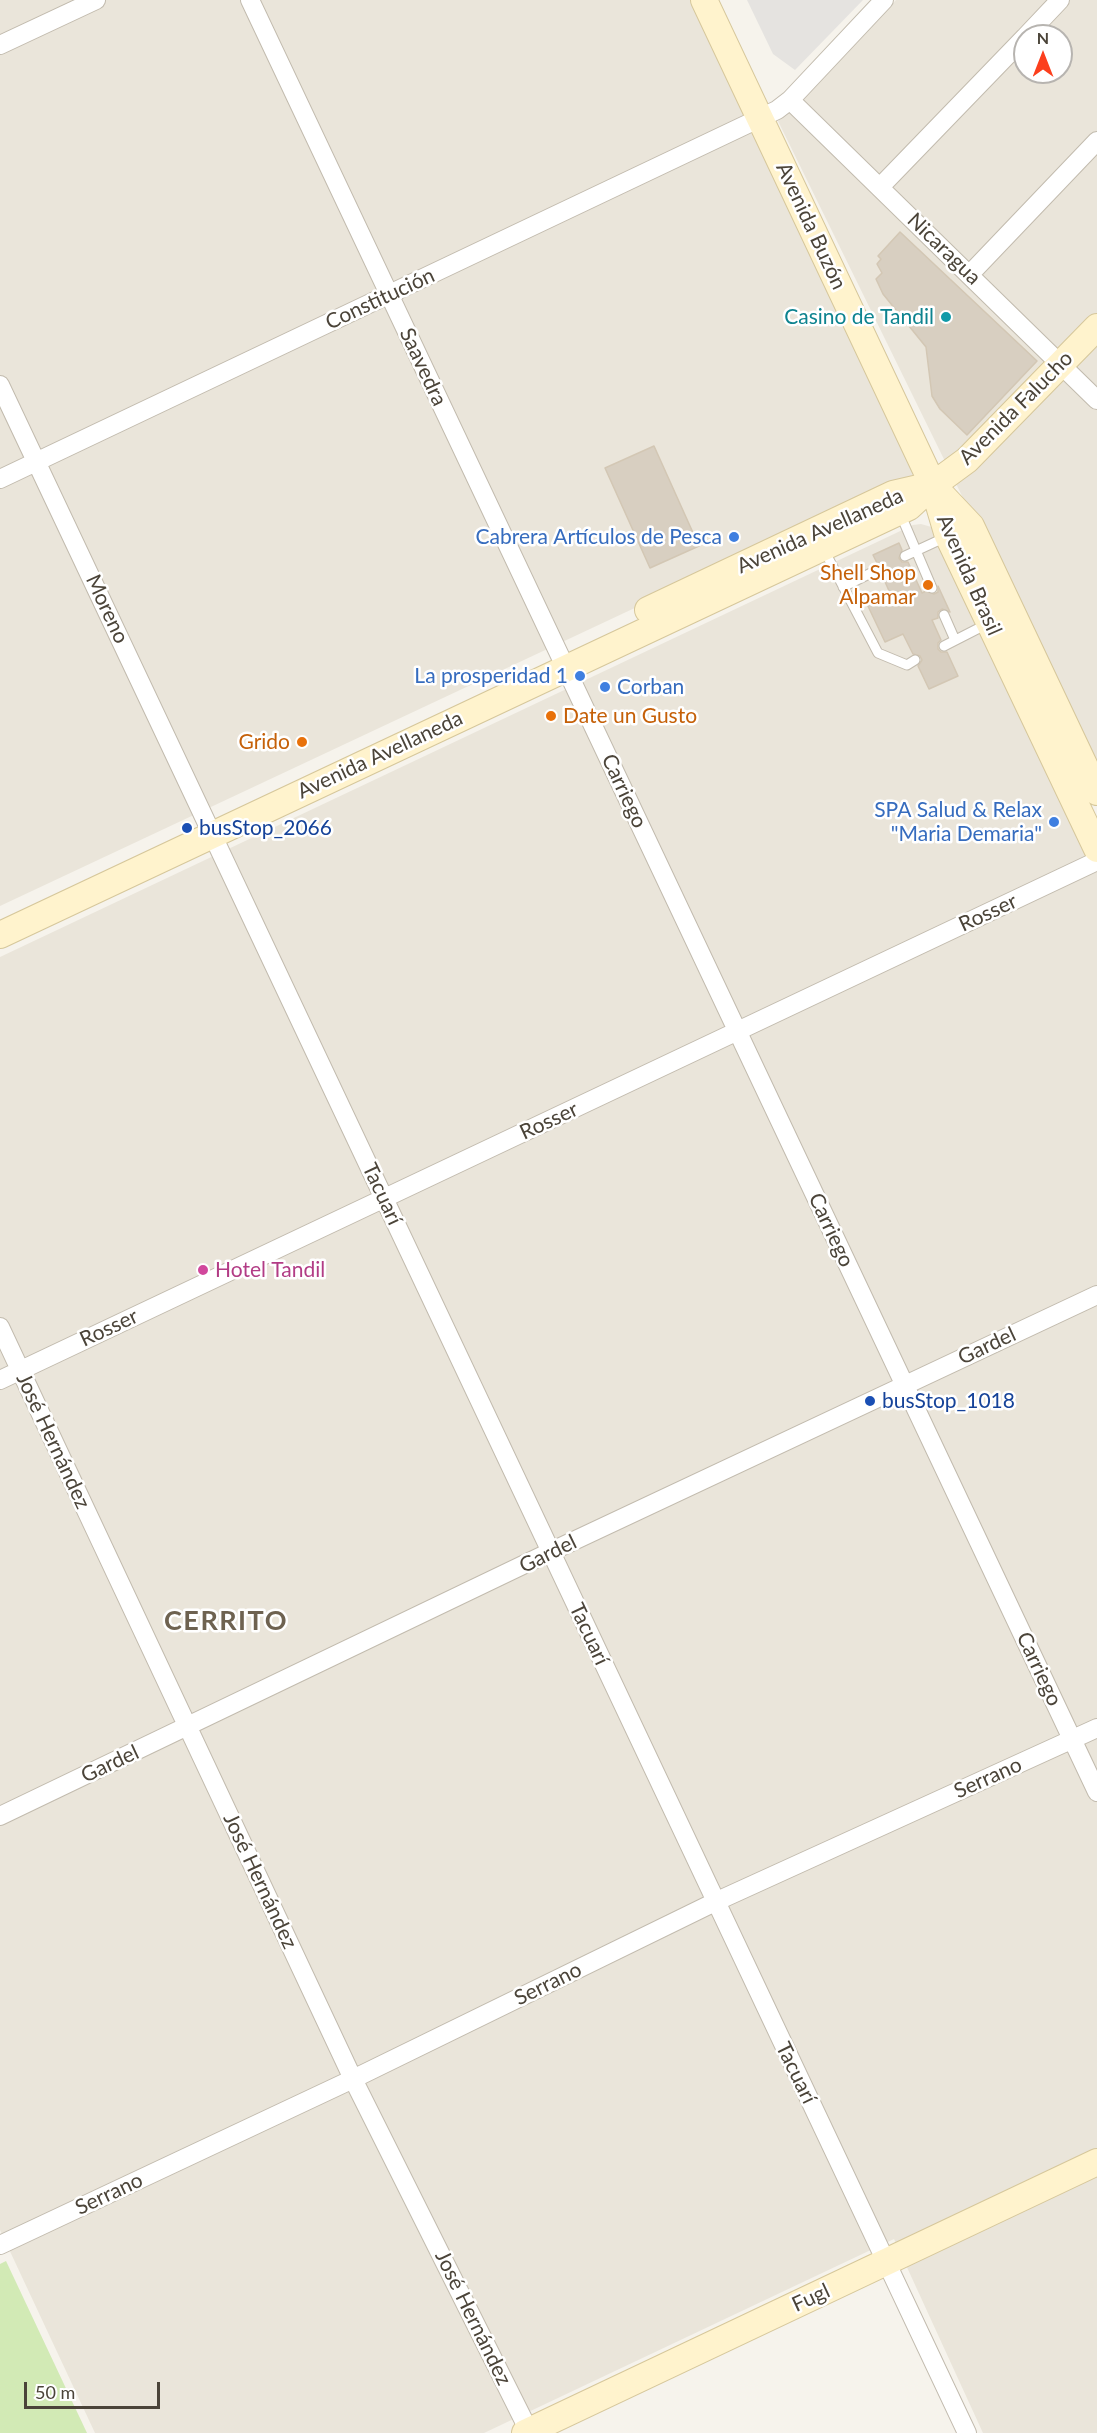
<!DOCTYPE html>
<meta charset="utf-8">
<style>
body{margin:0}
#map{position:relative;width:1097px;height:2433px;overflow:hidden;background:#f6f3ec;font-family:Lato,sans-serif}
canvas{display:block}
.north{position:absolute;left:1013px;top:24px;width:60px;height:60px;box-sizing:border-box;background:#fff;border:2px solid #b7b4b0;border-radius:50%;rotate:0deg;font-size:16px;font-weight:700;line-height:24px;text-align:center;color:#4b4439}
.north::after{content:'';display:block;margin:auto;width:21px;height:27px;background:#fc3f1d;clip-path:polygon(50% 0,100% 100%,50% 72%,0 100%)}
.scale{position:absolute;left:24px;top:2382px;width:136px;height:27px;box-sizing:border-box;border:3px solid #4b4439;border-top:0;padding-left:8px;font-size:18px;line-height:21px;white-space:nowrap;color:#4b4439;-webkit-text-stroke:4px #fff;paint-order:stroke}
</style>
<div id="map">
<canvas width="1097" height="2433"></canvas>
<div class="north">N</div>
<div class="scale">50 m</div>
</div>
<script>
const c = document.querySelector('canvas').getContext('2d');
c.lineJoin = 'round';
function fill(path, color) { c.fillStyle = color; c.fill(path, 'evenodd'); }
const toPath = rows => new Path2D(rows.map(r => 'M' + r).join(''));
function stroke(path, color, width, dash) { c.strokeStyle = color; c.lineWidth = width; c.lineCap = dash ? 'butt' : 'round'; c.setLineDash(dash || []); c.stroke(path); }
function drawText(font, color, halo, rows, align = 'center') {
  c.font = font + ' Lato,sans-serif'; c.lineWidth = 5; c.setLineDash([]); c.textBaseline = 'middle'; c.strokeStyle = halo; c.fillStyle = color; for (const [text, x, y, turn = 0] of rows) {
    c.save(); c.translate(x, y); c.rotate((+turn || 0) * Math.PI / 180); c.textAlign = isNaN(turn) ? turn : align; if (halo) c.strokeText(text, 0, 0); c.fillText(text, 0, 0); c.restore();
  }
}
const residential = toPath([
 [0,0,713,0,935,467,0,906],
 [896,0,1097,0,1097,771,778,121],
 [1025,36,1061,36,1061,72,1025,72],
 [921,524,935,528,1097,870,1097,2433,983,2433,894,2239,484,2433,95,2433,0,2230,0,957,913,525]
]);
const green = toPath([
 [6,2261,87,2433,0,2433,0,2264]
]);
const parking = toPath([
 [747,0,863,0,795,70,773,54]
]);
const building = toPath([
 [900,232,1037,361,967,435,940,409,932,396,926,347,883,294,876,279,882,273,877,264,881,259,878,256,900,232],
 [654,446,699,546,650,568,605,468,654,446],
 [899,543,902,550,899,558,902,562,908,562,922,593,926,591,934,594,938,592,938,586,950,612,942,609,938,612,938,618,932,620,941,640,938,643,938,649,941,652,947,652,958,676,929,689,918,666,922,660,920,656,913,654,903,634,885,642,867,604,890,593,882,575,885,567,882,563,877,563,873,555,899,543]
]);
const lane = toPath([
 [900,513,932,588],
 [823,548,878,653,907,665,915,660],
 [905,556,946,537],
 [843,587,879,569],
 [944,615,955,640],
 [944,646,987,624]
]);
const street = toPath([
 [250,0,1097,1792],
 [1026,36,1060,0],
 [0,45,96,0],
 [790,100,1097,400],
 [880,187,1025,37],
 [970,274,1097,141],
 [0,385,967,2433],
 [0,479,777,110,790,100,884,0],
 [0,1327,353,2079,529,2431],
 [0,1380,1097,861],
 [0,1816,550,1552,1097,1295],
 [0,2245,353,2079,715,1902,1097,1728]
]);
const secondary = toPath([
 [704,0,933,485,948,536,1097,849],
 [937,490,971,526,1097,792],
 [648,610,893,494,932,485],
 [0,935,909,507,933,485,967,460,1097,327],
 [525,2433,1097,2162]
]);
const markers = [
 [946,317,6,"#0f9aa8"],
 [734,537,6,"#3f7fe0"],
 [928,585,6,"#e8710a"],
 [580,676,6,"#3f7fe0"],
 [605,687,6,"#3f7fe0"],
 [551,716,6,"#e8710a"],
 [302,742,6,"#e8710a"],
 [1054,822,6,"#3f7fe0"],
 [187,828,6,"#1a4fb4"],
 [203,1270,6,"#d1479c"],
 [870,1401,6,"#1a4fb4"]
];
const streetNames = [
 ["Avenida Buzón",811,226,65],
 ["Nicaragua",944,249,44],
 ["Constitución",380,299,-25],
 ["Saavedra",423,367,65],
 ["Avenida Falucho",1016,408,-45],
 ["Avenida Avellaneda",820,531,-24],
 ["Avenida Brasil",969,575,66],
 ["Moreno",107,609,65],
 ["Avenida Avellaneda",380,755,-25],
 ["Carriego",624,791,65],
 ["Rosser",988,913,-25],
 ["Rosser",549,1121,-25],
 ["Tacuarí",382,1194,65],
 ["Carriego",831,1230,65],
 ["Rosser",109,1328,-25],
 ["Gardel",987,1346,-25],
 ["José Hernández",53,1441,65],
 ["Gardel",548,1554,-26],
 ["Tacuarí",589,1634,65],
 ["Carriego",1039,1669,65],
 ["Gardel",110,1764,-25],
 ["Serrano",988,1778,-24],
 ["José Hernández",260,1881,65],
 ["Serrano",548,1984,-26],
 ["Tacuarí",796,2073,64],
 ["Serrano",109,2194,-25],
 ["Fugl",811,2298,-25],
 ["José Hernández",473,2318,64]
];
const cultureNames = [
 ["Casino de Tandil",934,317]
];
const shopNames = [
 ["Cabrera Artículos de Pesca",722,537],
 ["La prosperidad 1",568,676],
 ["Corban",617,687,"left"],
 ["SPA Salud & Relax",1042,810],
 ["\"Maria Demaria\"",1042,834]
];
const foodNames = [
 ["Shell Shop",916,573],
 ["Alpamar",916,597],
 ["Date un Gusto",563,716,"left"],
 ["Grido",290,742]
];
const transitNames = [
 ["busStop_2066",199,828],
 ["busStop_1018",882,1401]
];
const hotelNames = [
 ["Hotel Tandil",215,1270]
];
const districtNames = [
 ["CERRITO",226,1621]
];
fill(residential, '#eae5da');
fill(green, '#d2eab5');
fill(parking, '#e5e3e0');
fill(building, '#d8cfc1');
stroke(building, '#d3c7b4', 1.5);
stroke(lane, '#c2bbae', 11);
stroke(street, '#c2bbae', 20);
stroke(secondary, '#d6c79b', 28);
stroke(lane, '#fff', 9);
stroke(street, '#fff', 18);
stroke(secondary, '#fff3cd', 26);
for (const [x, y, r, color] of markers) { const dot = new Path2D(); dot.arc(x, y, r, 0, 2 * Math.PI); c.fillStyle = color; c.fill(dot); stroke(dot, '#fff', 2); }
drawText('21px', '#4b4439', '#fff', streetNames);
drawText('21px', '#0d838f', '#fff', cultureNames, 'right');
drawText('21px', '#366cbe', '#fff', shopNames, 'right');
drawText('21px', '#c56008', '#fff', foodNames, 'right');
drawText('21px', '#164399', '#fff', transitNames, 'left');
drawText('21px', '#b23c85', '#fff', hotelNames, 'left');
c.letterSpacing = '1.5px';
drawText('bold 27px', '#6e6250', '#fff', districtNames);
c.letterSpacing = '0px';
</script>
